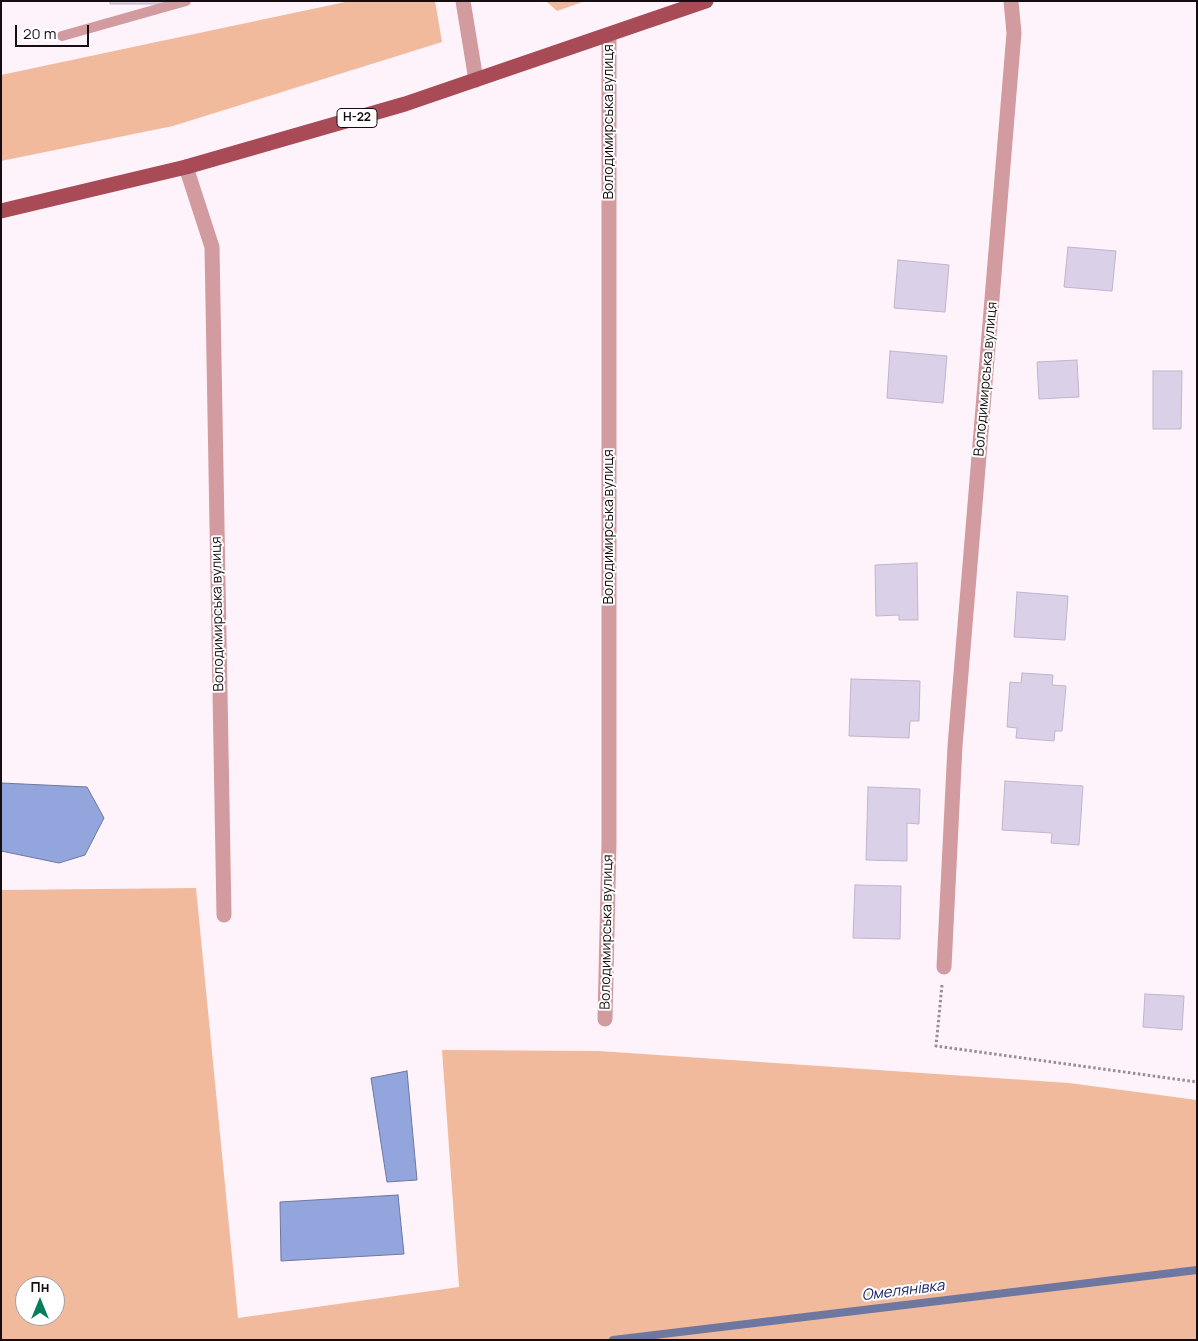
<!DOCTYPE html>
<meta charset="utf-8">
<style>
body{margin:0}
#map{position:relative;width:1198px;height:1341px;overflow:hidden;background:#fef3fa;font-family:Manrope,sans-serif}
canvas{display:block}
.frame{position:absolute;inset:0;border:2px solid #150d12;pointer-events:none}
.north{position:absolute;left:15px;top:1276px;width:50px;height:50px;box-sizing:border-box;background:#fff;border:1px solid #a19ea0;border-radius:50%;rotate:0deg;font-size:14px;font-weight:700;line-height:20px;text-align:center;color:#150d12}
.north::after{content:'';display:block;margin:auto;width:18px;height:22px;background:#067e5c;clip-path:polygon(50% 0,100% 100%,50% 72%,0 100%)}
.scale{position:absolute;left:15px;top:25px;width:74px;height:22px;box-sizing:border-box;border:2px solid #150d12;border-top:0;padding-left:6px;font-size:15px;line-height:18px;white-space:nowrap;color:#150d12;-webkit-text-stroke:4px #fff;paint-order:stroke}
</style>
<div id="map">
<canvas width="1198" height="1341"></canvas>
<div class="frame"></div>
<div class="north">Пн</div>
<div class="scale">20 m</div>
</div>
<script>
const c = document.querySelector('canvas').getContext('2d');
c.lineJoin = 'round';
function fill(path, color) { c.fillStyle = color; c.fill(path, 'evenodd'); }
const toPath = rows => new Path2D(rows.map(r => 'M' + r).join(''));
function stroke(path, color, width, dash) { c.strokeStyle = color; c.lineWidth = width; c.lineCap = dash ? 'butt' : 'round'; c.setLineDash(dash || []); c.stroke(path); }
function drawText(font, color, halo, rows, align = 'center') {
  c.font = font + ' Manrope,sans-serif'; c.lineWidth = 4; c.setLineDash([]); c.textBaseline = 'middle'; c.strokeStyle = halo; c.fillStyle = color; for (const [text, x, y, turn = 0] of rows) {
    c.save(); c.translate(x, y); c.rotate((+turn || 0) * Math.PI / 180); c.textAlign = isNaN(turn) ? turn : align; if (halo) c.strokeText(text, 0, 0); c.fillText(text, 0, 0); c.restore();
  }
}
const green = toPath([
 [350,1,435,1,442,42,173,126,1,161,1,75],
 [546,1,585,1,557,11],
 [196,888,238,1318,459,1287,442,1050,599,1051,1069,1083,1197,1100,1197,1340,1,1340,1,890],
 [25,1286,55,1286,55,1316,25,1316]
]);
const water = toPath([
 [1,783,87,787,104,818,85,855,59,863,1,851,1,783],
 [407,1071,417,1180,387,1182,371,1078,407,1071],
 [398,1195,404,1254,281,1261,280,1202,398,1195]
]);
const stream = toPath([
 [613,1340,1197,1270]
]);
const building = toPath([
 [110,1,166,1,166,4,110,4,110,1],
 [1068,247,1116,251,1112,291,1064,287,1068,247],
 [898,260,949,265,945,312,894,308,898,260],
 [890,351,947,356,943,403,887,398,890,351],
 [1077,360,1079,397,1039,399,1037,362,1077,360],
 [1153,371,1182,371,1181,429,1153,429,1153,371],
 [917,563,918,620,899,620,899,615,876,616,875,565,917,563],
 [1017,592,1068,596,1065,640,1014,637,1017,592],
 [1022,673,1053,675,1052,685,1066,686,1062,731,1055,731,1054,741,1016,738,1017,728,1007,727,1010,682,1021,683,1022,673],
 [851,679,920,681,919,721,910,721,909,738,849,736,851,679],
 [1005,781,1083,786,1079,845,1051,843,1052,833,1002,830,1005,781],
 [868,787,920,789,919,824,907,823,907,861,866,860,868,787],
 [855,885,901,886,900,939,853,938,855,885],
 [1145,994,1184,996,1182,1030,1143,1027,1145,994]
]);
const path = toPath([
 [942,985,936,1046,1197,1082]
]);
const lane = toPath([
 [62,36,186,1]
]);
const street = toPath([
 [463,1,476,80],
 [186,167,212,247,224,915],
 [944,967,955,746,1014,33,1011,1],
 [605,1019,609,843,609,35]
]);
const primary = toPath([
 [1,211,186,167,405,104,706,1]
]);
const shields = [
 [357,118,40]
];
const shieldNames = [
 ["Н-22",357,118]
];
const streetNames = [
 ["Володимирська вулиця",609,122,-90],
 ["Володимирська вулиця",986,379,-85],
 ["Володимирська вулиця",609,527,-90],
 ["Володимирська вулиця",218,614,-91],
 ["Володимирська вулиця",607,932,-89]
];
const waterNames = [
 ["Омелянівка",903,1291,-7]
];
fill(green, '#f2ba9d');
fill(water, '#93a5dd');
stroke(water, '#6d77a0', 1);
stroke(stream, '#6d77a0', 8);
fill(building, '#dad0e8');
stroke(building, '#bfb5cd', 1);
stroke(path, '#978e94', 3, [2.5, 2.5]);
stroke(lane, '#d19b9f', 10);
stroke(street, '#d19b9f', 15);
stroke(primary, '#a84b57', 15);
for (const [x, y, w] of shields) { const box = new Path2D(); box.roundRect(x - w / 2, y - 9.5, w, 19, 4); c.fillStyle = '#fff'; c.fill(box); stroke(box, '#150d12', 1); }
drawText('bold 12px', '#150d12', null, shieldNames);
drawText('14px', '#150d12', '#fff', streetNames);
drawText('italic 15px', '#192566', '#fff', waterNames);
</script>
